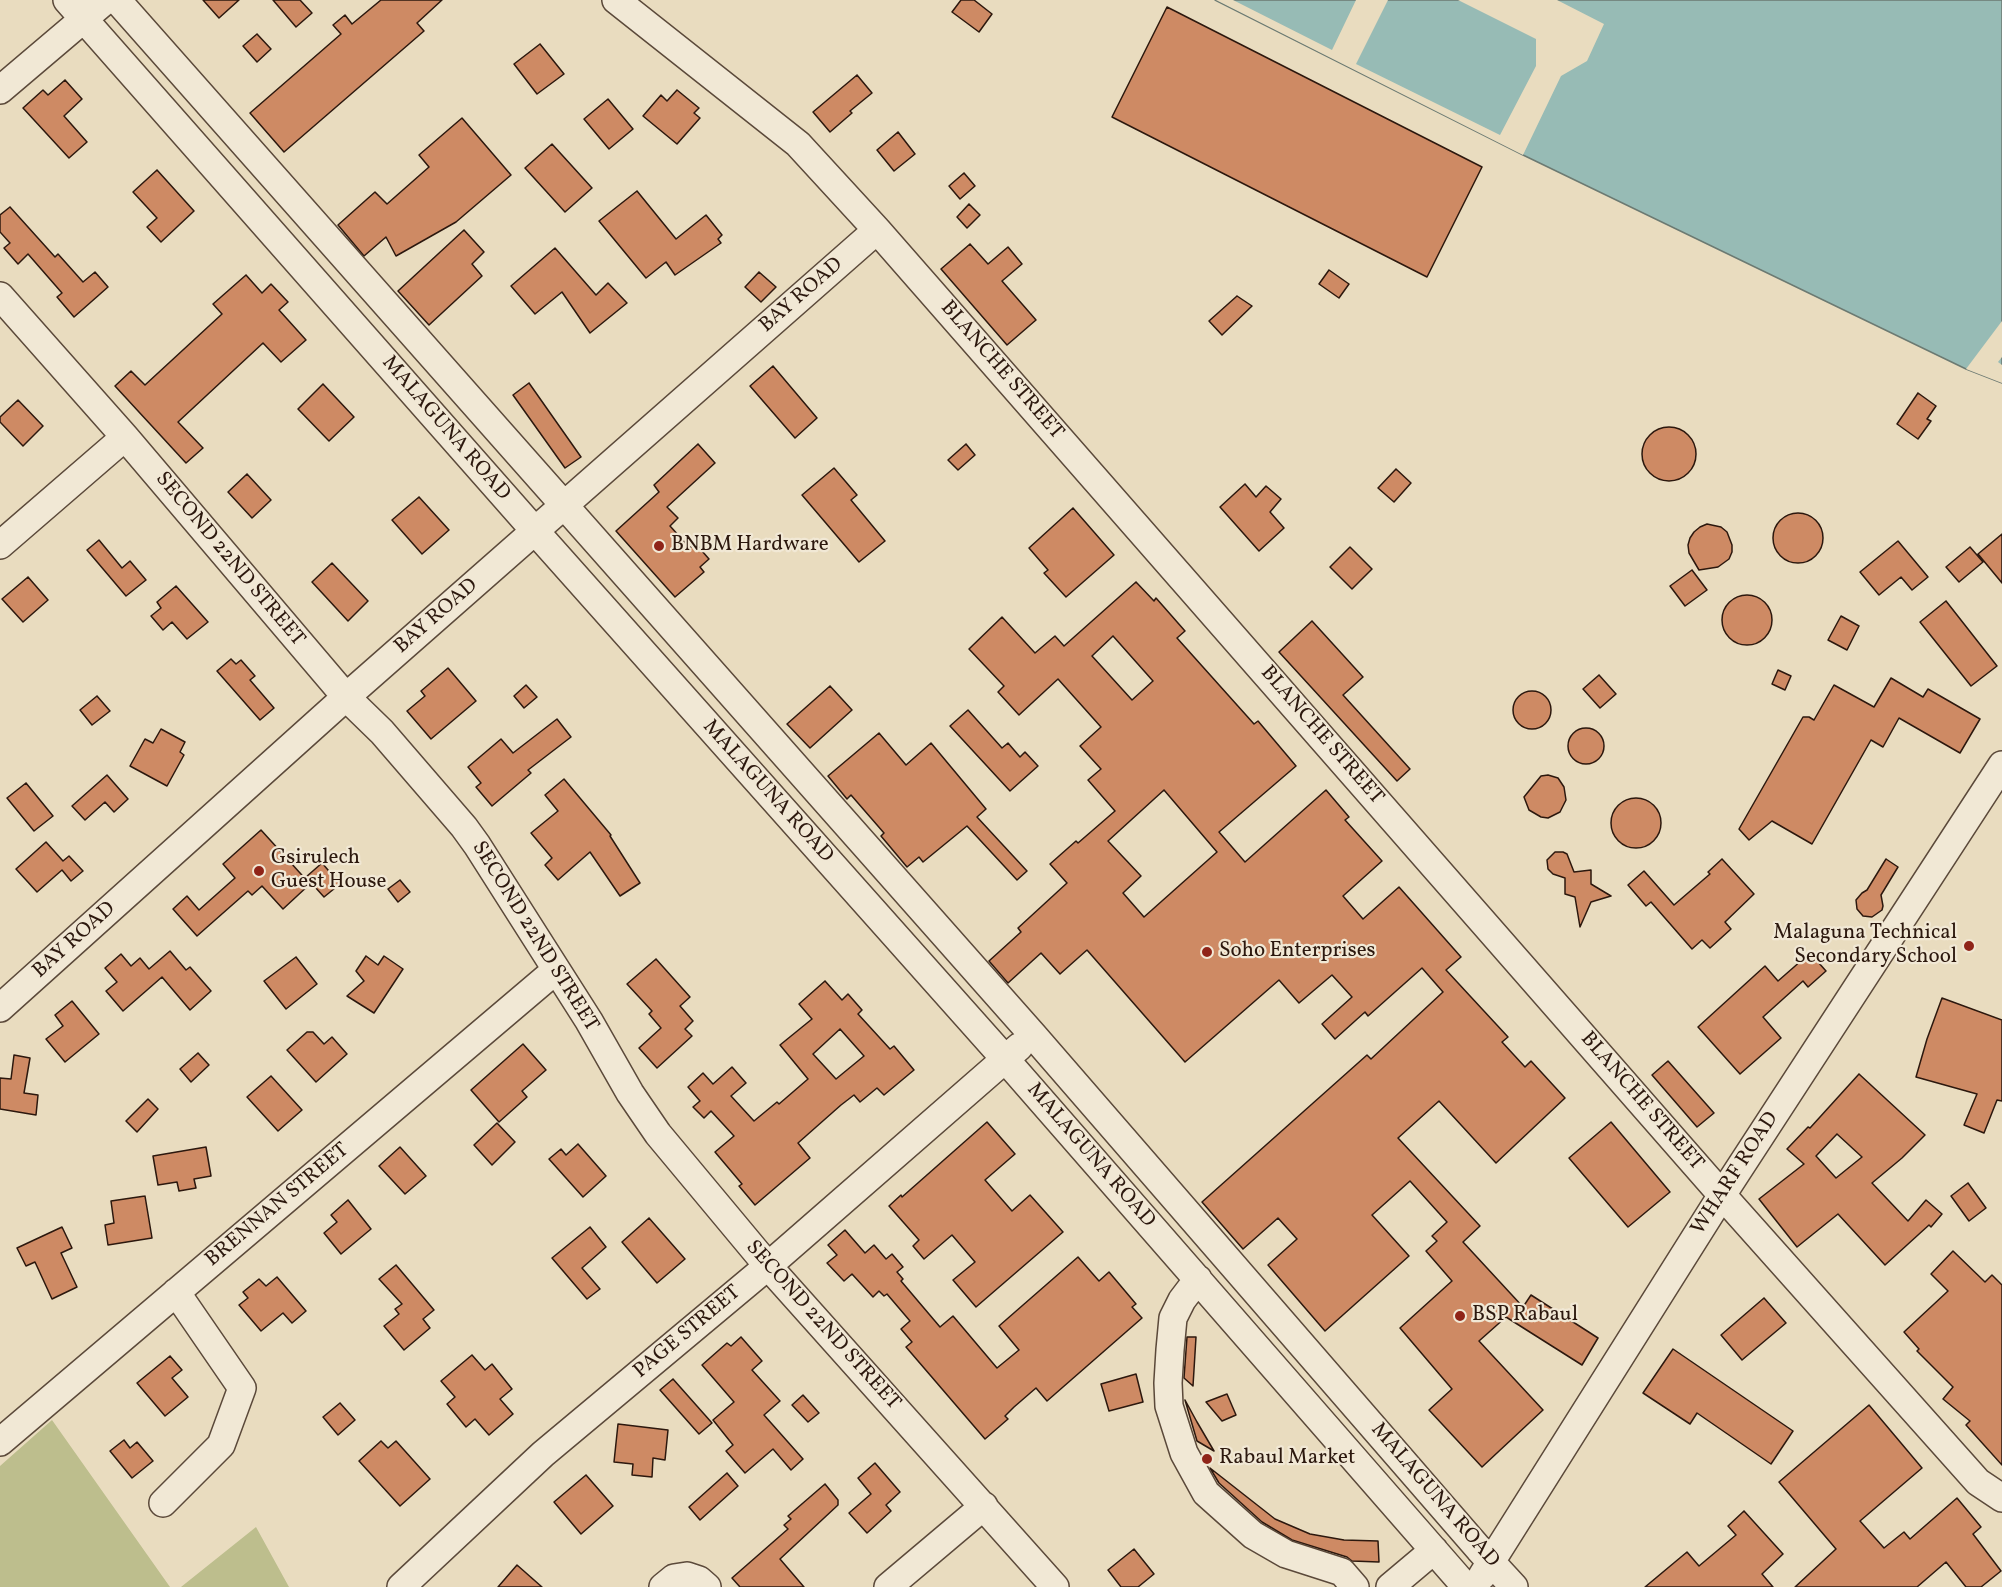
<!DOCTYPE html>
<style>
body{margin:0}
canvas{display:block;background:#e9dcbf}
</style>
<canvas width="2002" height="1587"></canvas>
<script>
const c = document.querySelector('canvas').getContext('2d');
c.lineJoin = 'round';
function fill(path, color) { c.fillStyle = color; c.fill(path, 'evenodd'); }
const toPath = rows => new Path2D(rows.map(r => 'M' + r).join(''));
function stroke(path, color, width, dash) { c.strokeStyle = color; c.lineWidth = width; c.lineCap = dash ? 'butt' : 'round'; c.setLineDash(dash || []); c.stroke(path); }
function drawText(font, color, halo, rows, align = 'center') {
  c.font = font + ' Vollkorn,serif'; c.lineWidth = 4.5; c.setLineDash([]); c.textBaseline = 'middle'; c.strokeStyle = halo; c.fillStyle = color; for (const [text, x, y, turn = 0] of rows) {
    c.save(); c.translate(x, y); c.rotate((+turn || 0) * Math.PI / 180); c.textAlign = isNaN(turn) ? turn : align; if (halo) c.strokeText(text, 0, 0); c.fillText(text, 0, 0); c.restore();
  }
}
const green = toPath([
 [52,1420,170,1587,0,1587,0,1466],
 [256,1527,289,1587,181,1587]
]);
const water = toPath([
 [1215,0,2002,0,2002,383,1966,369,1523,155,1215,0]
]);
const pier = toPath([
 [1216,0,1233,0,1332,50,1356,0,1388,0,1356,64,1500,135,1536,66,1536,39,1458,0,1557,0,1604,24,1587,61,1561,76,1523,155],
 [2002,321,2002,357,1998,362,2002,365,2002,383,1966,369]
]);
const building = toPath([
 [203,0,239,0,219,18,203,0],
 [273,0,300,0,312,13,296,27,273,0],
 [381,0,442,0,417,23,424,31,284,152,250,113,341,34,333,25,345,15,352,24,381,0],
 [961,0,974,0,992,14,979,32,952,12,961,0],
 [1167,7,1482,167,1427,277,1112,117,1167,7],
 [257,34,271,49,257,62,243,46,257,34],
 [540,44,564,74,537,94,514,64,540,44],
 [857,75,872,93,850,111,852,113,830,132,813,112,857,75],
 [65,80,82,99,64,116,87,142,69,158,23,108,43,90,48,95,65,80],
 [677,90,699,108,694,113,700,118,677,144,643,116,661,95,667,101,677,90],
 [608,99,633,129,609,149,584,119,608,99],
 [462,118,511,175,456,222,396,256,386,237,364,256,338,225,375,192,387,204,429,167,419,155,462,118],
 [898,132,915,154,894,171,877,150,898,132],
 [552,144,592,188,565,212,525,168,552,144],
 [157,170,194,211,161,242,147,227,157,218,133,192,157,170],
 [964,173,975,186,960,199,949,186,964,173],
 [637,191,676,239,706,215,722,235,718,239,721,243,675,275,666,262,646,278,599,221,637,191],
 [969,204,980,215,967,228,957,217,969,204],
 [10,207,55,257,58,254,83,282,95,272,108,287,74,317,57,297,62,293,28,254,18,264,4,248,10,243,0,232,0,215,10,207],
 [464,230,484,252,472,264,482,276,429,325,398,291,464,230],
 [970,244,988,264,1008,247,1022,264,1002,281,1036,320,1007,345,941,269,970,244],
 [555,248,596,295,608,283,627,303,590,333,562,292,535,314,511,286,555,248],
 [1329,270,1349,284,1339,298,1319,284,1329,270],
 [759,272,776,287,761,302,745,287,759,272],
 [246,275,262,293,271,284,288,302,279,310,306,340,281,362,263,343,178,422,203,448,186,463,115,386,131,371,145,385,222,314,213,304,246,275],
 [1237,296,1252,306,1222,335,1209,321,1237,296],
 [773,366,817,418,795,438,750,386,773,366],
 [529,383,581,457,565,468,513,395,529,383],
 [323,384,354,417,329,441,298,409,323,384],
 [1918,393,1936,406,1927,419,1931,421,1918,439,1897,424,1918,393],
 [18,400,43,426,23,446,0,422,0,417,18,400],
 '1642 454a27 27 0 1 1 54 0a27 27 0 1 1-54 0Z',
 [698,444,715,463,667,507,678,518,670,526,690,548,695,543,709,559,700,567,704,572,675,597,616,531,659,492,654,485,698,444],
 [966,444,975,455,958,470,948,460,966,444],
 [834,468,857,495,851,500,885,541,859,562,802,495,834,468],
 [1396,469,1411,483,1394,502,1378,488,1396,469],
 [247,474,271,500,252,518,228,492,247,474],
 [1245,484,1256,497,1266,486,1281,499,1270,512,1284,528,1259,551,1220,507,1245,484],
 [419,497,449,530,422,554,392,520,419,497],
 [1073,508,1114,555,1066,597,1044,573,1048,570,1029,548,1073,508],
 '1773 538a25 25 0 1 1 50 0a25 25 0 1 1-50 0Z',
 [1707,524,1721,527,1727,532,1732,545,1732,552,1729,559,1718,567,1699,570,1689,553,1688,545,1690,538,1694,532,1700,527,1707,524],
 [2002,534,2002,583,1978,554,2002,534],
 [99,540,122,568,130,561,146,580,126,596,87,550,99,540],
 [1898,541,1928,577,1912,590,1901,577,1879,595,1860,572,1898,541],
 [1350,547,1372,569,1352,589,1330,567,1350,547],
 [1970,547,1983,562,1959,582,1946,567,1970,547],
 [332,563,368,601,348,621,312,582,332,563],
 [1692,570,1707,590,1685,606,1670,586,1692,570],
 [28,577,48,600,23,622,2,599,28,577],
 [1136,582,1154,601,1156,598,1185,631,1177,638,1254,724,1258,721,1296,766,1219,832,1245,862,1326,790,1349,817,1345,820,1382,861,1343,896,1363,919,1399,887,1461,957,1446,970,1508,1037,1502,1042,1525,1067,1531,1061,1565,1098,1496,1163,1439,1101,1398,1138,1480,1226,1463,1242,1523,1307,1531,1295,1598,1338,1582,1365,1506,1317,1479,1341,1543,1410,1482,1467,1429,1410,1452,1389,1400,1328,1452,1281,1426,1251,1437,1241,1432,1236,1447,1222,1410,1181,1372,1215,1409,1256,1325,1331,1268,1265,1297,1239,1278,1218,1243,1249,1202,1202,1367,1055,1371,1059,1443,992,1422,968,1368,1016,1365,1012,1335,1039,1322,1024,1352,997,1332,975,1299,1003,1279,980,1185,1062,1087,950,1060,974,1041,953,1008,983,989,961,1021,932,1018,928,1067,883,1050,864,1076,841,1078,843,1115,811,1088,780,1101,769,1080,746,1101,727,1058,679,1019,715,998,692,1004,686,969,649,1002,617,1035,653,1055,636,1064,646,1136,582],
 [1113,636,1153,681,1132,700,1092,656,1113,636],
 [1164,790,1217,852,1144,917,1123,893,1141,876,1108,841,1164,790],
 [176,586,208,622,187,639,172,622,163,630,151,616,161,608,157,602,176,586],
 '1722 620a25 25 0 1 1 50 0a25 25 0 1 1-50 0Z',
 [1946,601,1997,666,1971,686,1920,622,1946,601],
 [1841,616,1859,626,1847,650,1828,640,1841,616],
 [1312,621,1363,677,1343,695,1410,769,1397,781,1279,652,1312,621],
 [231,659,236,664,241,660,255,676,250,680,274,708,260,720,217,671,231,659],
 [448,668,476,701,431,739,407,711,425,696,421,691,448,668],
 [1778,670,1791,676,1785,690,1772,684,1778,670],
 [1599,675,1616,694,1600,708,1583,689,1599,675],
 [1891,678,1923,697,1928,689,1980,719,1960,753,1899,718,1883,747,1871,740,1812,844,1772,821,1749,840,1739,829,1803,717,1809,717,1814,720,1834,685,1874,707,1891,678],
 [526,685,537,697,524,708,514,696,526,685],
 [830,686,852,710,810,748,787,724,830,686],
 '1513 710a19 19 0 1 1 38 0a19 19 0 1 1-38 0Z',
 [97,696,110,711,92,725,80,710,97,696],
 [968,710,1002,748,1008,743,1020,757,1025,752,1038,766,1010,791,950,726,968,710],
 [557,719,571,737,528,770,531,773,492,806,476,787,481,783,468,767,501,739,513,753,557,719],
 '1568 746a18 18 0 1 1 36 0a18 18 0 1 1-36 0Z',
 [161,729,185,742,180,752,184,755,167,786,130,766,145,739,153,743,161,729],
 [879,733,906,765,931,743,986,809,977,817,1027,871,1017,880,967,826,923,862,919,857,907,867,881,836,884,833,851,795,847,799,828,776,879,733],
 [107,775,128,799,114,812,105,802,85,820,72,806,107,775],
 [1548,775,1558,778,1564,787,1566,800,1560,812,1548,818,1541,817,1529,810,1524,797,1541,776,1548,775],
 [564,779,611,835,610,836,640,883,620,896,590,852,558,880,545,865,552,858,531,833,558,811,545,795,564,779],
 [26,783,53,816,34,831,7,798,26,783],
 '1611 823a25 25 0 1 1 50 0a25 25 0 1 1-50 0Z',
 [261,830,310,884,283,909,262,886,252,895,248,891,197,936,173,909,187,896,199,910,235,878,223,864,261,830],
 [46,842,63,861,69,856,83,871,71,881,62,870,37,892,16,869,46,842],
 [1555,852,1563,852,1567,854,1574,872,1591,870,1591,884,1611,896,1591,902,1580,927,1575,897,1565,894,1565,878,1553,874,1548,869,1547,860,1555,852],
 [1722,859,1754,894,1725,922,1731,929,1710,948,1702,940,1692,949,1651,902,1646,906,1628,885,1644,871,1674,905,1710,874,1708,872,1722,859],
 [1886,859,1898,867,1881,895,1883,906,1882,910,1872,917,1863,916,1857,909,1856,900,1862,893,1867,890,1886,859],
 [322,863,340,884,324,897,306,877,322,863],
 [400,880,410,892,398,902,388,889,400,880],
 [170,951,186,970,190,967,211,991,190,1010,162,977,123,1011,106,991,117,982,105,968,121,954,131,966,140,958,149,969,170,951],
 [1810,953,1826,971,1808,987,1803,981,1763,1017,1781,1038,1740,1074,1698,1027,1765,966,1778,981,1810,953],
 [366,956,378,965,384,956,403,969,374,1013,347,996,364,981,356,971,366,956],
 [296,957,317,984,286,1009,264,981,296,957],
 [656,959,690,997,680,1006,693,1021,685,1029,692,1036,657,1068,639,1048,661,1028,649,1014,652,1011,627,984,656,959],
 [825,981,842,1000,848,994,862,1010,858,1014,890,1049,894,1046,914,1070,884,1095,877,1088,860,1102,854,1095,841,1105,798,1143,810,1158,755,1205,739,1186,742,1184,715,1152,734,1136,711,1111,704,1118,693,1107,700,1101,688,1087,703,1073,713,1084,732,1067,746,1083,731,1096,754,1121,777,1102,779,1104,808,1079,780,1045,812,1019,799,1004,825,981],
 [840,1029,864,1056,836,1079,813,1054,840,1029],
 [1942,998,2002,1020,2002,1101,1997,1100,1984,1133,1964,1125,1977,1094,1916,1077,1927,1039,1942,998],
 [72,1001,99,1034,65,1062,46,1039,63,1026,55,1015,72,1001],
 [307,1032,313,1032,324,1044,332,1037,347,1054,316,1082,287,1050,307,1032],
 [523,1044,546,1070,522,1091,527,1097,499,1122,471,1090,523,1044],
 [198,1053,209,1065,191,1082,180,1069,198,1053],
 [14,1055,30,1058,24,1093,38,1095,36,1115,0,1109,0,1078,11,1079,14,1055],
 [1668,1061,1714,1113,1697,1127,1652,1075,1668,1061],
 [1859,1074,1925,1135,1902,1158,1872,1183,1908,1221,1926,1200,1942,1214,1931,1227,1929,1225,1885,1265,1838,1214,1797,1247,1759,1199,1804,1164,1787,1149,1808,1127,1810,1128,1859,1074],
 [1837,1134,1862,1157,1836,1178,1816,1156,1837,1134],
 [271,1076,302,1110,278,1131,247,1097,271,1076],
 [148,1099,158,1109,137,1132,126,1121,148,1099],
 [987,1122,1015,1154,985,1180,1012,1211,1030,1195,1063,1232,976,1307,953,1280,975,1262,952,1235,924,1259,913,1246,919,1240,889,1206,901,1195,902,1197,987,1122],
 [1611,1122,1670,1192,1628,1227,1569,1158,1611,1122],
 [497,1123,515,1142,492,1165,474,1145,497,1123],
 [578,1144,606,1176,583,1197,549,1159,561,1149,566,1155,578,1144],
 [206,1147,211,1176,194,1179,196,1188,179,1191,177,1182,158,1185,153,1156,206,1147],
 [400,1147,426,1176,405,1194,379,1166,400,1147],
 [1968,1183,1986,1208,1969,1221,1951,1196,1968,1183],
 [145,1196,152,1238,108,1245,105,1225,114,1223,111,1201,145,1196],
 [348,1200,371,1229,341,1254,324,1233,337,1222,331,1215,348,1200],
 [649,1218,685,1259,657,1283,622,1242,649,1218],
 [62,1227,72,1248,61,1253,77,1287,52,1299,35,1262,26,1266,17,1248,62,1227],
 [590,1227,606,1247,582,1268,600,1289,587,1299,552,1258,590,1227],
 [845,1230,865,1253,874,1245,886,1259,892,1254,903,1267,897,1272,903,1279,901,1281,940,1327,953,1316,997,1368,1019,1350,999,1326,1078,1257,1099,1281,1109,1272,1136,1304,1132,1307,1142,1318,1047,1401,1036,1388,1014,1407,1005,1416,1008,1419,985,1439,906,1347,912,1342,901,1329,910,1321,887,1294,884,1296,879,1291,873,1297,852,1274,844,1281,827,1263,837,1255,828,1245,845,1230],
 [1953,1251,1985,1282,1992,1275,2002,1285,2002,1465,1966,1425,1970,1421,1943,1399,1953,1387,1917,1351,1919,1349,1904,1332,1948,1291,1931,1274,1953,1251],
 [396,1265,434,1310,423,1319,430,1328,404,1350,384,1326,399,1314,395,1309,402,1304,379,1279,396,1265],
 [277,1277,306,1311,292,1323,283,1313,261,1331,239,1305,248,1298,243,1292,259,1279,266,1286,277,1277],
 [1764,1298,1786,1323,1742,1360,1721,1335,1764,1298],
 [741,1337,762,1361,752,1370,780,1401,764,1415,803,1459,791,1470,773,1449,745,1473,726,1451,733,1445,713,1420,734,1402,702,1365,727,1343,731,1346,741,1337],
 [1187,1337,1196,1337,1193,1386,1184,1378,1187,1337],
 [1673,1349,1793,1431,1771,1464,1697,1413,1690,1424,1643,1393,1673,1349],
 [472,1355,485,1370,492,1364,512,1389,500,1399,513,1414,489,1435,475,1419,466,1427,447,1404,455,1397,441,1381,472,1355],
 [170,1356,182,1370,172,1378,188,1397,165,1416,137,1383,170,1356],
 [1136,1374,1143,1402,1109,1411,1101,1384,1136,1374],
 [673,1379,712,1423,699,1434,660,1390,673,1379],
 [1227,1394,1236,1415,1222,1421,1206,1402,1227,1394],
 [803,1395,819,1413,808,1422,792,1405,803,1395],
 [1185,1400,1197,1422,1214,1451,1197,1441,1185,1400],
 [340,1403,355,1420,338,1435,323,1417,340,1403],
 [1869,1405,1922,1468,1860,1521,1884,1548,1904,1532,1910,1539,1957,1498,1981,1527,1973,1534,2001,1571,1981,1587,1966,1587,1946,1562,1917,1587,1795,1587,1836,1549,1779,1482,1869,1405],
 [618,1424,668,1430,665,1460,653,1458,652,1477,632,1475,633,1464,614,1462,618,1424],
 [124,1440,130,1448,137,1442,153,1461,132,1478,110,1451,124,1440],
 [381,1441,388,1448,396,1441,430,1479,400,1506,359,1461,381,1441],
 [875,1463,900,1492,886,1505,891,1511,867,1533,849,1513,871,1494,858,1478,875,1463],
 [1210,1468,1275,1519,1310,1534,1344,1540,1378,1541,1379,1562,1352,1561,1347,1557,1292,1540,1262,1522,1219,1483,1210,1468],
 [727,1473,738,1486,700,1520,689,1507,727,1473],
 [586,1475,613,1506,581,1534,554,1502,586,1475],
 [825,1484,838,1500,838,1505,780,1559,804,1587,740,1587,732,1578,788,1529,784,1525,791,1519,788,1516,825,1484],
 [1744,1511,1783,1554,1762,1574,1773,1587,1645,1587,1687,1552,1699,1566,1736,1535,1728,1526,1744,1511],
 [1134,1549,1154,1574,1138,1587,1121,1587,1108,1570,1134,1549],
 [517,1565,542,1587,498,1587,517,1565]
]);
const minor = toPath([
 [67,0,535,531,1006,1060,1466,1587],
 [117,0,1033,1035,1479,1549,1514,1587],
 [616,0,798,144,877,230,1722,1195,1978,1482,2002,1498],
 [0,90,106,0],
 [0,296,125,437,346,697,382,732,464,827,477,845,589,1021,630,1093,658,1134,768,1266,1055,1587],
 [0,545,125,437],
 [0,1008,346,697,877,230],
 [1198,1279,1182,1300,1173,1318,1170,1350,1168,1383,1169,1406,1184,1453,1206,1493,1253,1535,1286,1554,1342,1572,1355,1587],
 [0,1442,556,970],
 [163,1503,221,1445,242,1388,176,1292],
 [1482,1576,1722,1195,2002,765],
 [401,1587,543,1454,768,1266,1019,1047],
 [663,1587,674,1578,687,1576,699,1580,707,1587],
 [888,1587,984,1506],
 [1390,1587,1434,1550]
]);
const markers = [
 [659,546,6,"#8f2418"],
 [259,871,6,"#8f2418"],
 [1969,946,6,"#8f2418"],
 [1207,952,6,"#8f2418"],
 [1460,1316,6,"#8f2418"],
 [1207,1459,6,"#8f2418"]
];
const streetNames = [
 ["BAY ROAD",802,296,-41],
 ["BLANCHE STREET",1001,371,49],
 ["MALAGUNA ROAD",445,429,49],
 ["SECOND 22ND STREET",229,560,50],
 ["BAY ROAD",437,617,-41],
 ["BLANCHE STREET",1321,736,49],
 ["MALAGUNA ROAD",767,792,48],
 ["SECOND 22ND STREET",534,937,58],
 ["BAY ROAD",75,941,-42],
 ["BLANCHE STREET",1641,1102,49],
 ["MALAGUNA ROAD",1090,1156,49],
 ["WHARF ROAD",1736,1174,-57],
 ["BRENNAN STREET",278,1206,-40],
 ["SECOND 22ND STREET",822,1326,48],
 ["PAGE STREET",688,1333,-40],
 ["MALAGUNA ROAD",1434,1496,49]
];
const poiNames = [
 ["BNBM Hardware",671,546],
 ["Gsirulech",271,859],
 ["Guest House",271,883],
 ["Malaguna Technical",1957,934,"right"],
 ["Secondary School",1957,958,"right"],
 ["Soho Enterprises",1219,952],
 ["BSP Rabaul",1472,1316],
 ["Rabaul Market",1219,1459]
];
fill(green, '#bdbe8d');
fill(water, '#97bbb5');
stroke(water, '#6c7a72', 1.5);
fill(pier, '#e9dcbf');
fill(building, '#ce8a64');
stroke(building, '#2c180e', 1.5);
stroke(minor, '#5b493a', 30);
stroke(minor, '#f1e8d5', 27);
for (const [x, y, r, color] of markers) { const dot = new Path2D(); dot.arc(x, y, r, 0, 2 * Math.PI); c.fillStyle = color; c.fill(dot); stroke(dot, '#f1e8d5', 2); }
drawText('21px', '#2c180e', '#f1e8d5', streetNames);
drawText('21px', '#2c180e', '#f1e8d5', poiNames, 'left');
</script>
